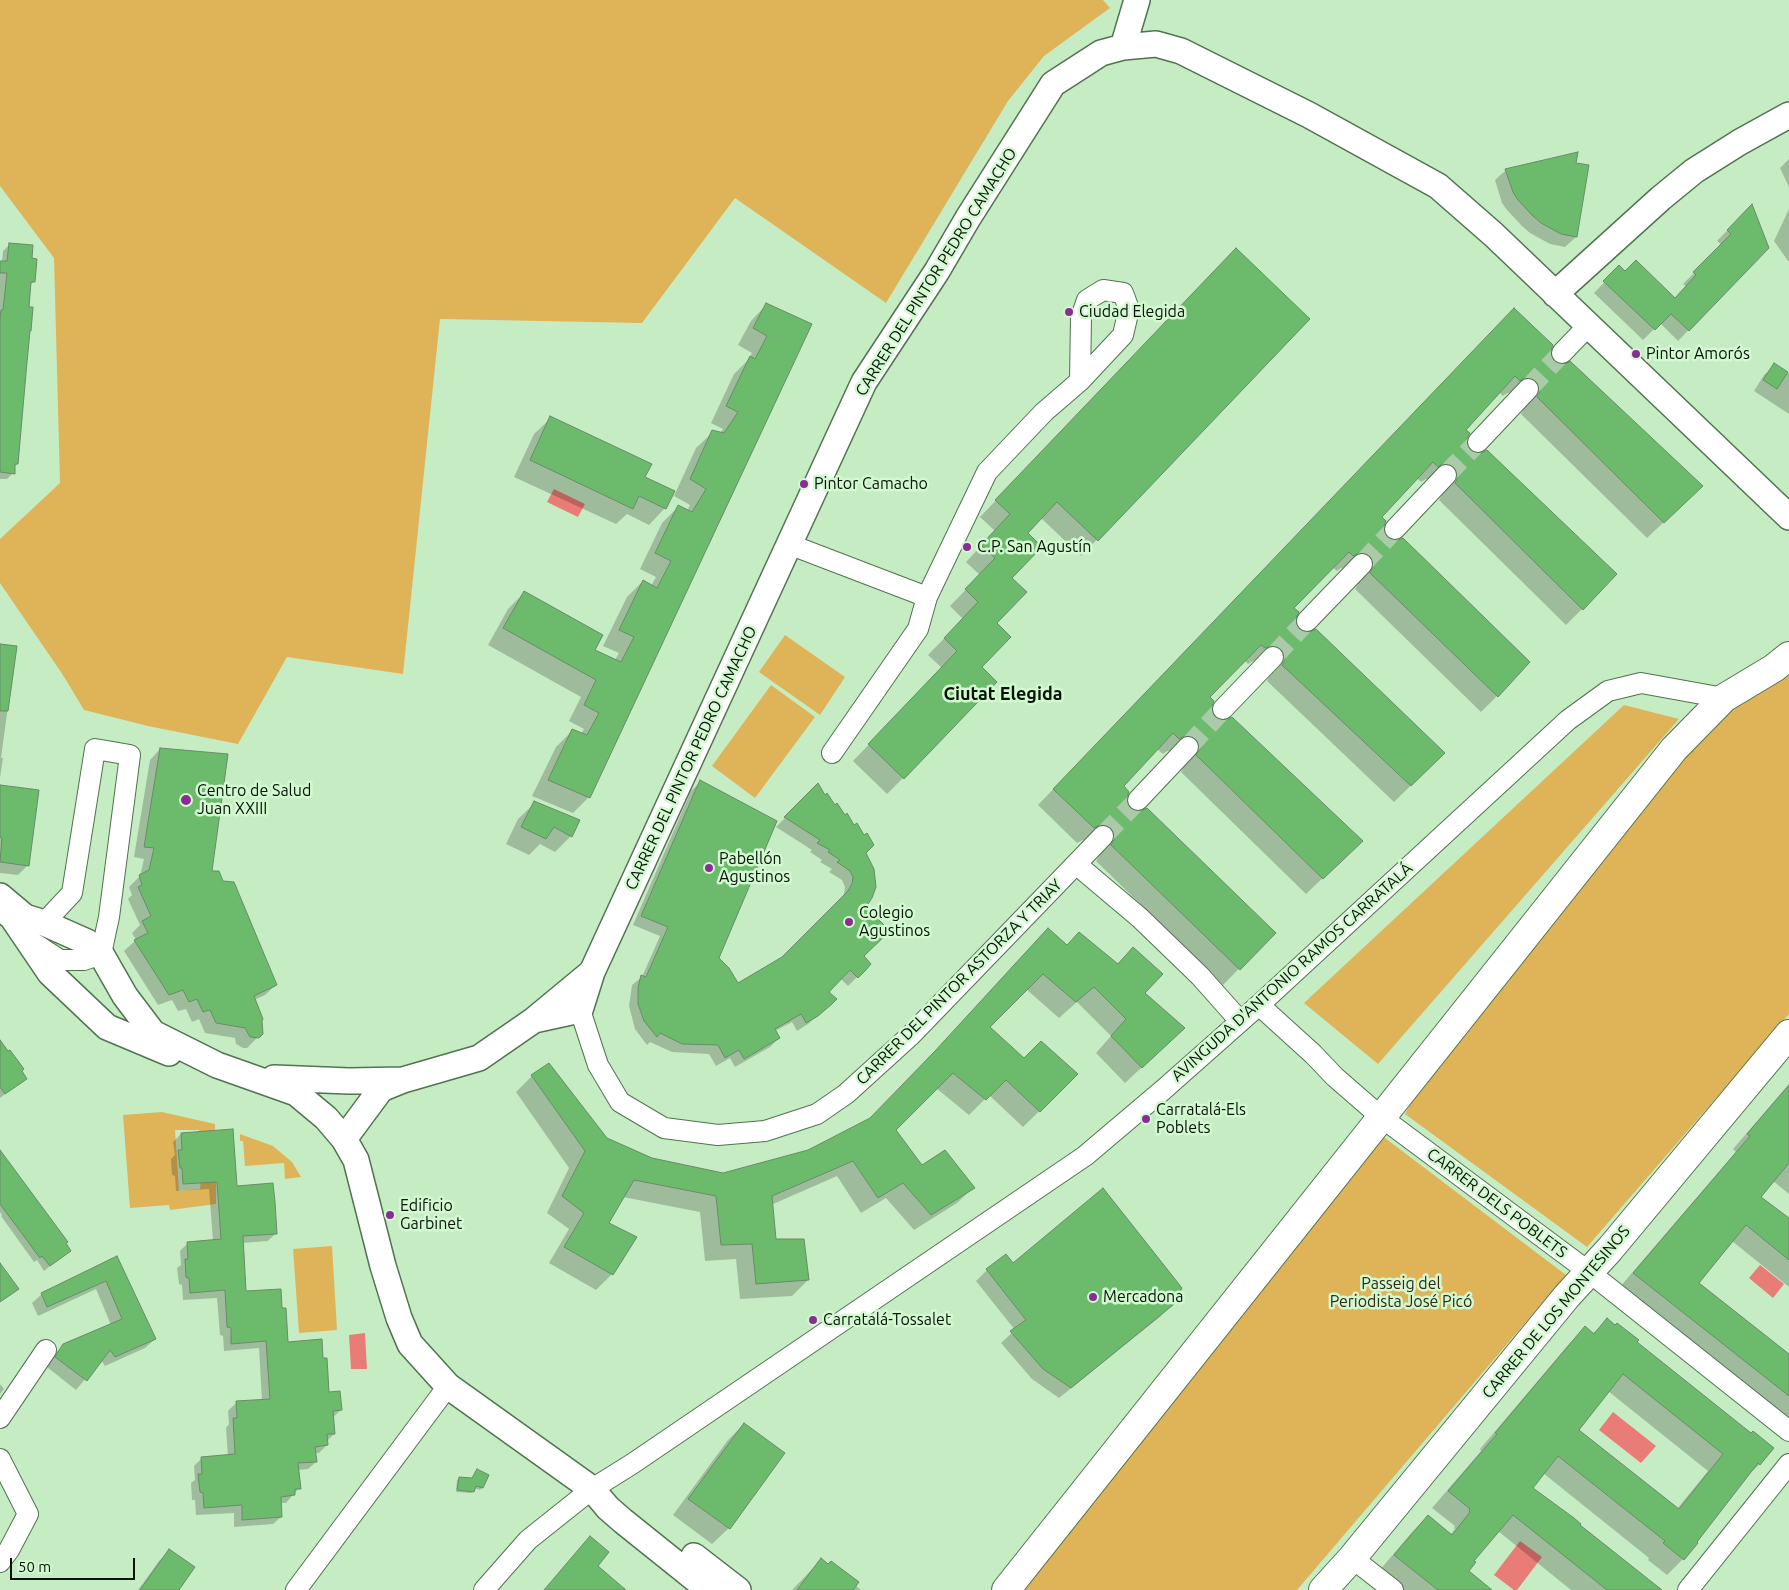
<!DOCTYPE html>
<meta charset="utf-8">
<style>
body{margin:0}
#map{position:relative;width:1789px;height:1590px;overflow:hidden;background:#c6ecc4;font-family:Ubuntu,sans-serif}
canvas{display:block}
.scale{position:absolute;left:10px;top:1558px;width:125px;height:22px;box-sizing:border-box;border:2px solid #061306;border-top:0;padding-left:6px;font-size:15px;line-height:18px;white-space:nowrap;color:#061306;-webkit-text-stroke:4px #d3f9d1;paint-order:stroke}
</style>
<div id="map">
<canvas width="1789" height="1590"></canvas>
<div class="scale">50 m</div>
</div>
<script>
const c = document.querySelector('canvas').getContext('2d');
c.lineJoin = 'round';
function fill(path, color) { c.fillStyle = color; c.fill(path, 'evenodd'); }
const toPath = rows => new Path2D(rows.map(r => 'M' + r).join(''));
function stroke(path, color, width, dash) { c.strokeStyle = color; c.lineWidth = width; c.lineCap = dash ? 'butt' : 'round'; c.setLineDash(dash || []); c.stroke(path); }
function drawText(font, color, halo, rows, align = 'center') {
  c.font = font + ' Ubuntu,sans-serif'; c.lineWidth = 5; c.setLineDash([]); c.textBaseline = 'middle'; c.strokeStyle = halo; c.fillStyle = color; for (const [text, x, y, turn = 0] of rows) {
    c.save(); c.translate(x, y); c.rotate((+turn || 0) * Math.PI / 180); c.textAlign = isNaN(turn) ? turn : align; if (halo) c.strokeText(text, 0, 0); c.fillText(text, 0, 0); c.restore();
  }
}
const green = toPath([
 [0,0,1103,0,1110,8,1044,56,1008,101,886,303,735,198,642,323,440,319,403,674,287,657,238,744,148,726,84,710,63,675,0,583,0,539,60,483,54,258,0,186],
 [785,635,845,677,820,715,759,672],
 [1789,676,1789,1014,1587,1247,1405,1114,1428,1073,1674,763,1728,712],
 [771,685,815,717,755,798,712,766],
 [1624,705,1679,719,1378,1064,1304,1003],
 [162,1112,215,1124,215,1142,200,1143,199,1130,175,1130,179,1191,200,1189,201,1178,216,1177,216,1204,170,1210,169,1205,130,1208,123,1115],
 [240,1134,273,1146,292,1162,301,1177,285,1179,284,1163,245,1166,243,1141,240,1141],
 [1381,1135,1566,1275,1297,1590,1021,1590],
 [332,1246,337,1330,299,1333,293,1249]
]);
const water = toPath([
 [554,489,585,504,578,517,547,502],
 [1760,1265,1784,1284,1773,1298,1749,1278],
 [365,1333,367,1369,351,1369,349,1335],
 [1613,1412,1656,1446,1641,1463,1599,1430],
 [1520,1541,1542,1557,1517,1590,1514,1590,1494,1575]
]);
const shadow = toPath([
 [1789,159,1789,187,1780,168],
 [1574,164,1576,237,1565,247,1550,244,1530,233,1522,226,1507,210,1502,203,1495,180,1506,170],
 [1751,206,1767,248,1678,341,1660,323,1643,340,1594,293,1619,267,1625,273,1675,299,1687,287,1683,284,1722,245,1717,241],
 [1789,209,1789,261,1788,261,1774,241],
 [9,245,31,259,34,281,29,286,17,464,14,467,13,473,7,479,0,479,0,262,2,262,3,251],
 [1220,266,1309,319,1081,556,1041,518,1026,533,980,667,903,778,887,794,853,761,942,668,928,655,963,619,950,606,980,575,966,562,995,531,980,517],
 [767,304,811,325,589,797,573,813,532,796,556,747,572,731,581,734,584,729,569,721,581,697,488,645,508,609,524,593,593,650,615,660,619,653,603,646,627,597,643,581,651,586,656,577,640,569,662,523,678,507,687,511,690,505,674,496,696,448,713,432,720,433,723,429,711,423,734,374,749,359,752,353,738,345,751,321],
 [1498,326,1549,356,1553,363,1685,502,1647,538,1521,414,1524,408,1524,402,1514,393,1507,393,1503,396,1499,392,1464,430,1466,446,1582,609,1566,625,1439,500,1442,495,1442,489,1433,479,1426,479,1421,482,1417,478,1380,517,1383,533,1528,662,1497,696,1481,712,1355,589,1358,584,1358,578,1348,568,1341,568,1337,571,1332,567,1292,608,1294,624,1298,630,1444,753,1394,802,1267,681,1269,676,1269,670,1260,661,1253,661,1248,664,1244,660,1209,697,1210,712,1214,719,1345,857,1306,894,1181,772,1184,766,1184,760,1174,751,1167,751,1163,754,1157,749,1122,786,1126,804,1274,933,1223,985,1096,861,1099,856,1099,850,1090,840,1083,840,1077,843,1038,805],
 [1454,468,1456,468,1459,478],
 [1775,365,1789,374,1789,414,1754,391,1764,375],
 [551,418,643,478,665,508,649,525,627,514,616,524,514,477,534,434],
 [0,645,16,647,1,758,3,758,0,778],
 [160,749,210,872,276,985,265,995,254,1000,262,1033,247,1048,243,1048,236,1044,235,1038,205,1033,199,1019,192,1022,186,1009,178,1011,172,1000,158,1005,124,951,136,940,132,933,140,925,128,899,132,895,129,887,140,876,144,859,134,857,150,760],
 [700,782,717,958,737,985,783,958,839,902,844,894,845,887,842,880,829,872,832,869,820,862,822,860,810,852,812,850,776,827,818,785,864,853,864,907,862,956,864,970,848,986,840,978,827,992,826,1008,808,1024,797,1031,792,1022,775,1031,779,1038,770,1047,735,1067,730,1058,716,1066,709,1054,672,1052,650,1042,647,1045,635,1029,629,1006,632,985,642,977,660,936,633,925,691,791],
 [0,786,28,865,18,875,0,873],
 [535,803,571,836,555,852,540,844,529,855,506,844,518,819],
 [1066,946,1117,964,1133,948,1143,993,1167,1044,1125,1083,1096,1053,1111,1036,1077,1002,1059,1018,1026,989,988,1027,1024,1060,1076,1075,1023,1127,989,1095,969,1115,936,1088,894,1130,921,1167,973,1188,957,1203,914,1230,886,1198,861,1213,837,1176,771,1205,775,1240,808,1280,792,1296,740,1299,736,1259,705,1261,700,1212,623,1197,608,1224,612,1274,596,1290,549,1263,569,1229,547,1213,569,1168,516,1092,532,1076,606,1139,652,1159,723,1174,809,1151,869,1120],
 [0,1041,26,1078,0,1098],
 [1789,1084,1789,1194,1773,1181,1760,1197,1789,1220,1789,1287,1732,1241,1698,1283,1789,1356,1789,1420,1619,1288,1736,1152,1733,1149],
 [181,1134,236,1188,276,1233,268,1241,242,1243,245,1292,281,1309,287,1343,322,1360,328,1393,341,1410,332,1418,334,1434,327,1441,327,1445,319,1453,315,1453,316,1462,308,1469,298,1470,299,1488,286,1503,280,1503,281,1517,273,1524,234,1527,234,1513,196,1515,195,1500,192,1500,191,1483,195,1480,194,1466,202,1458,228,1456,226,1428,229,1424,228,1411,236,1403,262,1401,259,1348,224,1351,223,1336,220,1335,217,1298,183,1300,182,1285,179,1284,177,1268,181,1265,180,1251,188,1243,213,1241,209,1189,176,1191,175,1176,172,1175,171,1159,175,1155,173,1142],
 [0,1154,70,1250,44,1271,37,1260,34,1262,1,1216,2,1215,0,1212],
 [1006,1256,1013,1265,1172,1304,1161,1316,1059,1398,1032,1379,1001,1343,1015,1330,976,1281,987,1270],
 [117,1258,155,1339,145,1348,105,1366,101,1360,76,1390,47,1367,53,1355,64,1345,111,1325,96,1289,38,1316,32,1303,42,1294],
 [1607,1320,1635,1342,1760,1464,1744,1479,1683,1559,1667,1575,1648,1560,1649,1558,1543,1473,1531,1488,1656,1590,1571,1590,1498,1531,1472,1561,1467,1571,1490,1590,1402,1590,1379,1571,1412,1532,1428,1516,1450,1535,1455,1529,1454,1528,1455,1526,1432,1508,1481,1451,1480,1449,1569,1344,1585,1328,1592,1334],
 [1608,1391,1708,1471,1677,1509,1577,1430],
 [0,1384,4,1389,0,1394],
 [744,1424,783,1453,729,1528,712,1544,673,1515,728,1440],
 [477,1470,482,1488,480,1490,474,1488,471,1493,456,1492,457,1480,460,1478,472,1480],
 [170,1551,177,1590,138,1590,159,1561],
 [821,1560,855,1585,861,1590,792,1590]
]);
const building = toPath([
 [1578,152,1576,163,1589,165,1577,237,1561,234,1541,223,1532,215,1518,200,1513,192,1505,169,1578,152],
 [1752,204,1769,248,1689,331,1671,314,1655,330,1603,281,1619,265,1625,271,1636,260,1675,298,1696,275,1693,272,1731,234,1727,230,1752,204],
 [9,243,33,245,32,258,37,259,35,282,31,282,29,307,33,307,31,331,30,331,27,362,18,464,15,464,15,474,0,472,0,319,1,310,3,310,7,273,0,273,0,261,7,261,9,243],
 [1236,248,1310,319,1098,541,1057,502,1028,533,1042,547,1012,578,1027,592,997,623,1011,637,982,667,997,682,904,779,868,744,957,651,944,638,978,602,965,589,995,558,981,545,1010,514,995,500,1236,248],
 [766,303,812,324,590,798,548,780,572,729,587,735,599,713,584,705,596,680,503,628,524,591,603,635,595,650,621,662,634,637,619,630,643,580,657,588,671,561,655,553,678,505,692,512,706,489,690,479,712,430,724,433,738,412,726,406,750,356,755,359,767,336,753,328,766,303],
 [1514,308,1553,345,1551,350,1551,356,1554,362,1559,364,1565,364,1570,361,1703,486,1664,523,1537,397,1540,391,1539,385,1536,381,1530,377,1524,378,1520,381,1515,376,1466,430,1470,433,1466,440,1467,446,1470,451,1476,454,1482,453,1487,450,1617,574,1583,610,1455,483,1458,477,1457,471,1454,467,1448,463,1442,464,1438,467,1433,462,1382,517,1386,521,1384,526,1384,532,1387,537,1392,540,1398,540,1403,538,1530,662,1498,697,1370,573,1373,567,1373,561,1371,556,1365,553,1359,553,1353,556,1349,552,1294,608,1299,612,1296,618,1296,624,1299,630,1304,632,1310,632,1316,629,1445,753,1411,786,1282,665,1285,659,1284,653,1281,648,1275,645,1270,646,1265,648,1261,645,1210,697,1214,701,1212,706,1212,712,1215,718,1221,721,1226,720,1232,717,1363,841,1323,879,1196,755,1200,749,1199,743,1196,739,1190,735,1184,736,1179,739,1173,733,1124,786,1129,792,1127,797,1127,803,1130,808,1135,811,1141,811,1147,808,1276,933,1240,970,1111,845,1115,838,1114,833,1112,828,1106,825,1100,825,1094,828,1053,789,1514,308],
 [1774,363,1788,372,1777,389,1763,380,1774,363],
 [550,416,652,464,645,477,675,491,666,509,639,496,633,509,530,460,550,416],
 [0,644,17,646,8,711,0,711,0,644],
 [160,748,228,754,212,871,219,871,223,881,234,882,277,985,254,996,263,1019,262,1021,263,1034,259,1038,250,1037,245,1028,216,1023,210,1010,203,1012,197,999,189,1002,183,990,169,995,134,940,148,933,142,921,151,916,138,887,142,885,139,875,149,870,154,848,144,847,160,748],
 [700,780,777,821,719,958,729,968,738,983,782,957,848,891,852,884,853,877,850,871,837,862,840,860,828,852,830,850,817,843,820,840,784,817,818,783,825,795,827,793,835,805,837,803,845,815,847,813,854,825,857,823,864,835,867,833,874,845,866,853,874,869,876,887,872,898,866,907,890,931,864,956,871,964,865,971,858,978,850,970,829,992,837,999,832,1004,818,1016,806,1023,801,1014,775,1029,780,1038,744,1059,739,1050,725,1058,718,1045,682,1044,660,1033,657,1037,644,1021,638,1004,638,988,641,975,646,977,668,927,641,916,700,780],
 [0,785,39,790,29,866,0,862,2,838,0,837,0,785],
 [534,801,580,820,572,837,554,827,546,839,521,827,534,801],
 [1048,928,1067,945,1079,932,1118,964,1133,947,1163,974,1145,993,1185,1028,1142,1068,1111,1036,1126,1019,1094,987,1076,1002,1043,974,990,1027,1024,1058,1041,1041,1078,1074,1040,1112,1006,1080,986,1100,953,1073,896,1130,922,1165,945,1150,975,1188,931,1215,903,1183,878,1198,853,1161,772,1196,776,1239,804,1239,809,1280,756,1284,752,1244,721,1245,716,1196,634,1180,609,1223,637,1237,613,1275,564,1247,584,1213,562,1196,585,1151,531,1075,549,1063,607,1138,652,1158,723,1173,808,1150,870,1118,935,1051,1048,928],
 [0,1040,8,1051,10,1050,24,1069,22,1071,27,1079,5,1094,0,1087,0,1040],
 [1789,1085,1789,1163,1761,1197,1789,1218,1789,1260,1746,1225,1699,1283,1789,1354,1789,1396,1633,1273,1750,1136,1747,1134,1789,1085],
 [233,1129,237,1186,273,1183,275,1202,277,1234,243,1236,246,1291,281,1289,282,1308,286,1308,288,1342,322,1339,323,1358,327,1358,329,1392,340,1391,342,1410,333,1411,335,1434,327,1434,328,1445,315,1447,317,1462,298,1463,301,1489,295,1489,295,1495,281,1497,282,1517,242,1520,242,1505,204,1508,203,1493,200,1492,198,1474,202,1474,201,1457,235,1454,233,1418,237,1418,236,1401,270,1399,266,1341,231,1344,231,1328,227,1327,225,1290,190,1293,189,1278,186,1277,185,1259,188,1259,187,1242,221,1239,217,1182,183,1184,182,1168,180,1168,178,1150,182,1150,181,1133,233,1129],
 [0,1150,68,1242,66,1243,71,1251,50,1266,42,1256,40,1258,0,1204,0,1150],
 [1103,1188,1182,1288,1173,1305,1071,1388,1043,1369,1010,1331,1026,1320,986,1269,1006,1254,1013,1263,1103,1188],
 [117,1256,156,1339,115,1357,110,1350,87,1381,55,1357,63,1344,122,1319,106,1281,47,1307,41,1293,117,1256],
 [0,1263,19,1289,0,1302,0,1263],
 [1607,1318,1615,1325,1617,1323,1639,1340,1637,1342,1751,1433,1753,1431,1774,1448,1760,1465,1758,1463,1697,1542,1698,1543,1684,1560,1663,1543,1665,1541,1558,1456,1533,1488,1574,1518,1581,1524,1580,1525,1662,1590,1607,1590,1513,1515,1474,1561,1476,1562,1469,1571,1492,1590,1438,1590,1394,1555,1428,1515,1452,1535,1470,1512,1469,1511,1470,1509,1448,1491,1497,1434,1495,1433,1585,1326,1594,1334,1607,1318],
 [1623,1374,1723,1454,1679,1509,1579,1430,1623,1374],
 [744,1423,785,1453,730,1529,688,1499,744,1423],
 [477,1469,489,1475,483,1488,476,1486,474,1492,457,1490,459,1477,472,1478,477,1469],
 [590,1536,609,1552,598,1566,626,1590,544,1590,590,1536],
 [169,1549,195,1567,179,1590,140,1590,169,1549],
 [821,1558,828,1564,831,1561,859,1582,853,1590,797,1590,821,1558]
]);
const minorTunnel = toPath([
 [1528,389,1562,353],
 [1446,475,1478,442],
 [1362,564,1395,529],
 [1273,657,1307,621],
 [1188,747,1223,709],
 [1103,836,1138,800]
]);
const minor = toPath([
 [1562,353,1588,326],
 [1478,442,1528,389],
 [1395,529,1446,475],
 [791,545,927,597],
 [1307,621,1362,564],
 [1223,709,1273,657],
 [832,753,918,629,927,597,987,472,1044,412,1080,381,1123,335,1129,309,1123,293,1103,290,1087,300,1081,317,1080,381],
 [1138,800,1188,747],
 [1076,864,1103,836],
 [31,941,60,960,84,960,101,954,109,917,130,755,95,749,72,893,44,923],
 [1259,1005,1313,1054,1335,1077,1381,1117,1589,1272,1789,1431],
 [580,1010,598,1065,620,1102,664,1128,718,1135,765,1131,817,1114,846,1094,911,1035,1076,864,1140,918,1200,976,1240,1021],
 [0,1418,46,1350],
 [0,1459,28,1514,9,1550,0,1562],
 [1352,1558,1393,1590],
 [296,1590,448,1386],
 [484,1590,528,1540,592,1489,632,1464,1085,1156,1163,1090,1259,1005,1568,720,1608,691,1641,683,1724,698],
 [1688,1590,1789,1464]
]);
const tertiary = toPath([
 [1123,47,1137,0],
 [1555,294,1661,198,1694,171,1740,142,1789,115],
 [0,896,25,917,44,923,87,942,101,954,125,996,153,1033,217,1065,296,1093,326,1118,344,1139,356,1160,383,1266,399,1318,410,1344,448,1386,592,1489,608,1508,623,1521,709,1590],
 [3,910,12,917,50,973,107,1027,169,1053],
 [534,1020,580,1010,592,972,864,382,937,271,968,218,1053,84,1101,53,1123,47,1156,44,1181,51,1309,115,1438,186,1494,235,1789,517],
 [274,1078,349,1081,403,1080],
 [344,1139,381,1089,403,1080,479,1058,534,1020,592,972],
 [694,1556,738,1590]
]);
const secondary = toPath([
 [1006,1590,1674,749,1724,698,1774,668,1789,656],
 [1323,1590,1352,1558,1567,1296,1610,1249,1789,1034]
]);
const markers = [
 [1069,312,5,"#8b2c95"],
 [1636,354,5,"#8b2c95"],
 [804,484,5,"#8b2c95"],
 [967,547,5,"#8b2c95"],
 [186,800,6,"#8b2c95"],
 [709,868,5,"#8b2c95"],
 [849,922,5,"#8b2c95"],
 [1146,1119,5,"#8b2c95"],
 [390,1215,5,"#8b2c95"],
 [1093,1297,5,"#8b2c95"],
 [813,1320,5,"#8b2c95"]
];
const streetNames = [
 ["CARRER DEL PINTOR PEDRO CAMACHO",936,272,-58],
 ["CARRER DEL PINTOR PEDRO CAMACHO",691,758,-65],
 ["AVINGUDA D'ANTONIO RAMOS CARRATALÁ",1292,972,-42],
 ["CARRER DEL PINTOR ASTORZA Y TRIAY",959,982,-45],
 ["CARRER DELS POBLETS",1497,1203,37],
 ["CARRER DE LOS MONTESINOS",1556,1312,-50]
];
const poiNames = [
 ["Ciudad Elegida",1079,312],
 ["Pintor Amorós",1646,354],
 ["Pintor Camacho",814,484],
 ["C.P. San Agustín",977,547],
 ["Centro de Salud",197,791],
 ["Juan XXIII",197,809],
 ["Pabellón",719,859],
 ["Agustinos",719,877],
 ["Colegio",859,913],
 ["Agustinos",859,931],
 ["Carratalá-Els",1156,1110],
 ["Poblets",1156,1128],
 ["Edificio",400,1206],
 ["Garbinet",400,1224],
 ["Mercadona",1103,1297],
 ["Carratalá-Tossalet",823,1320]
];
const parkNames = [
 ["Passeig del",1401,1284],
 ["Periodista José Picó",1401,1302]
];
const neighbourhoodNames = [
 ["Ciutat Elegida",1003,694]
];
fill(green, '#dfb459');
fill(water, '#e97c77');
fill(shadow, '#0003');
fill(building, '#6cbb6c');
stroke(building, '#688b67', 1);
stroke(minorTunnel, '#a9cba8', 20, [20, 10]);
stroke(minor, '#517350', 22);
stroke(tertiary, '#517350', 28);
stroke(secondary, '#517350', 30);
stroke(minor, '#fff', 20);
stroke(tertiary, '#fff', 25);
stroke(secondary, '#fff', 28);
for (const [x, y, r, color] of markers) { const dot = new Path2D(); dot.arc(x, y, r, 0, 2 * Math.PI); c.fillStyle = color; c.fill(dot); stroke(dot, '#d3f9d1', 2); }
drawText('16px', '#061306', '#d3f9d1', streetNames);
drawText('16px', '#061306', '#d3f9d1', poiNames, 'left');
drawText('16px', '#322816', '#d3f9d1', parkNames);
drawText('bold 18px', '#061306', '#d3f9d1', neighbourhoodNames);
</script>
